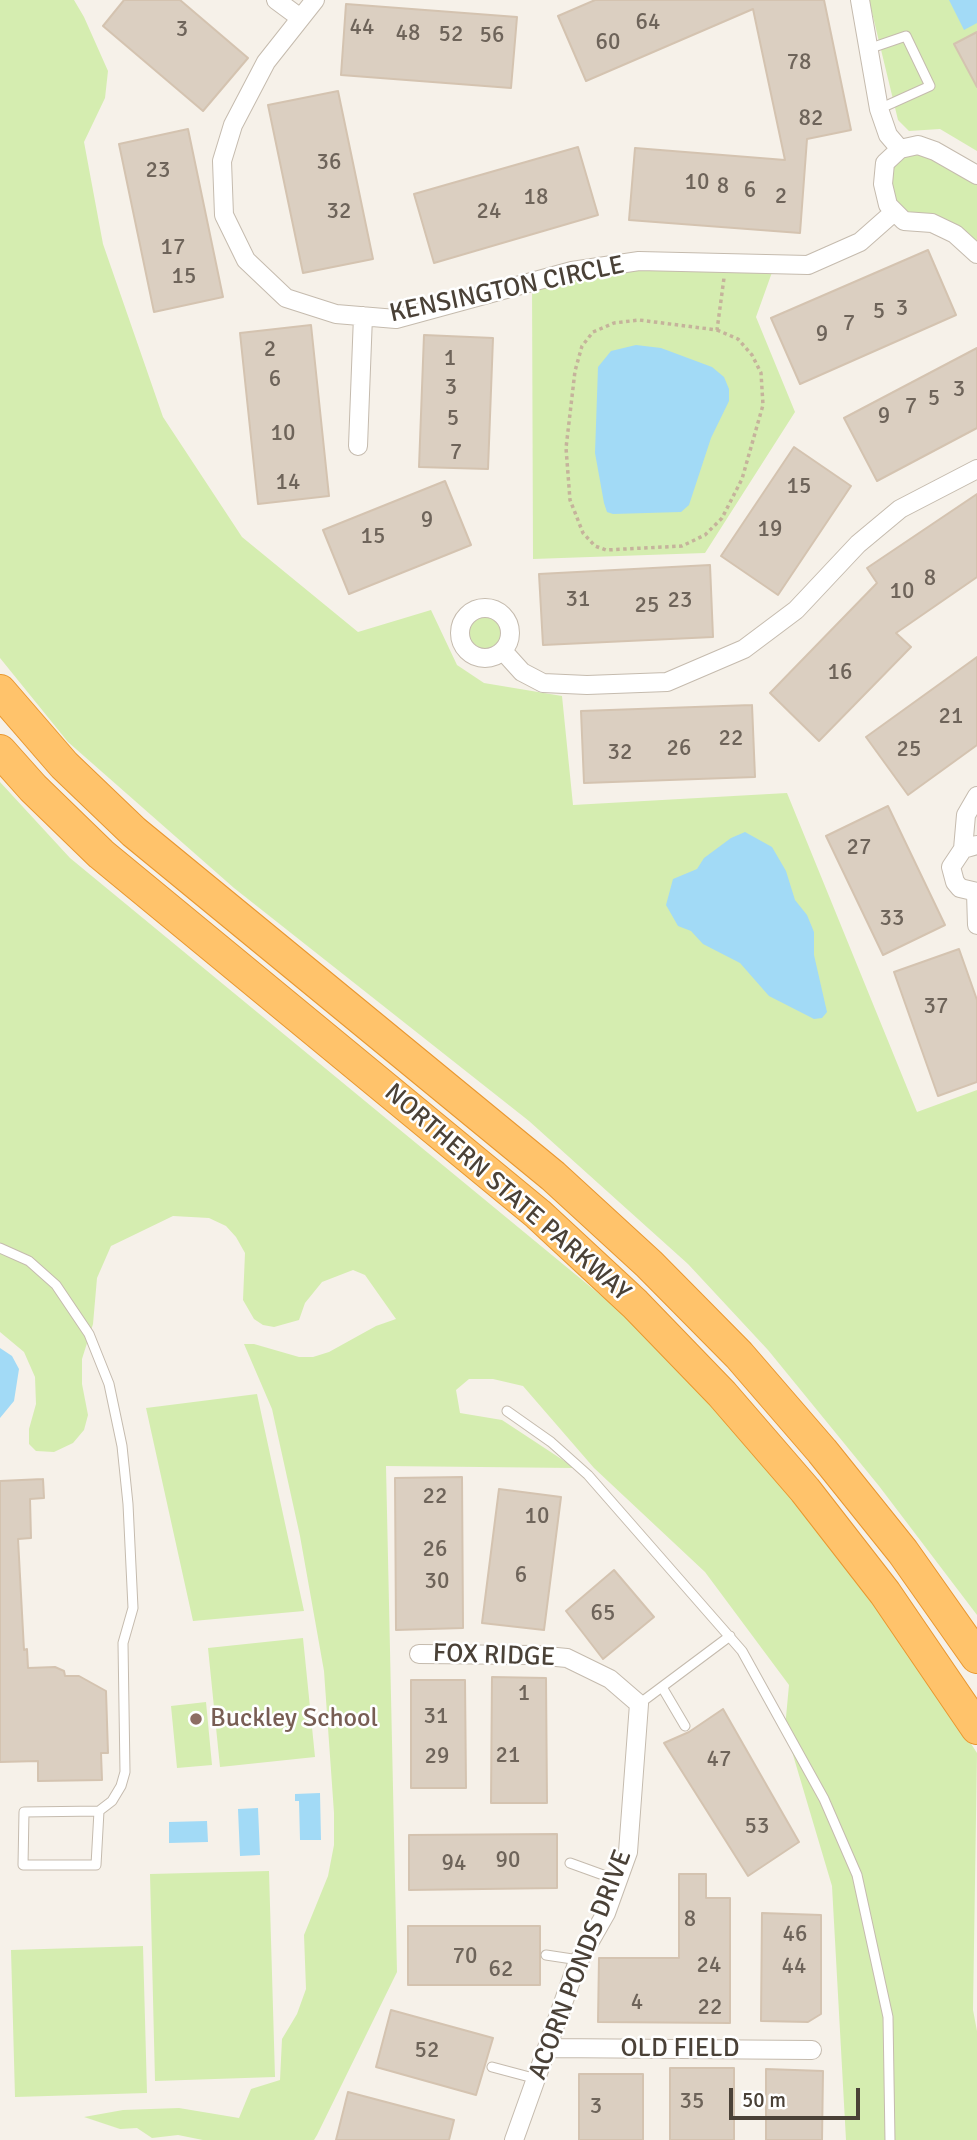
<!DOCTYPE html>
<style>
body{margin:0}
#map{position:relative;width:977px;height:2140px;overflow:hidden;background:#f6f1e9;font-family:Signika,sans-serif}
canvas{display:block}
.scale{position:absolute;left:729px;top:2088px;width:131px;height:32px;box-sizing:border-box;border:4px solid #4a4137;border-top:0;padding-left:9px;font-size:21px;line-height:24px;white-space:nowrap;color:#4a4137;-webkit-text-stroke:5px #fff;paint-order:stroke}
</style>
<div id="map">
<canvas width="977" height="2140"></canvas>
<div class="scale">50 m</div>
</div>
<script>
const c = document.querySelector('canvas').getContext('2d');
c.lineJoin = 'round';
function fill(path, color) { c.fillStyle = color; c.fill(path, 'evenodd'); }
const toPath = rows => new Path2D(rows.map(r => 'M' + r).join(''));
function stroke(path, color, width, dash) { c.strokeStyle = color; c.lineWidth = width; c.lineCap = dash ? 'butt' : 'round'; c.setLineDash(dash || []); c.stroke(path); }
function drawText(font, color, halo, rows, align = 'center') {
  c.font = font + ' Signika,sans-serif'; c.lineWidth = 5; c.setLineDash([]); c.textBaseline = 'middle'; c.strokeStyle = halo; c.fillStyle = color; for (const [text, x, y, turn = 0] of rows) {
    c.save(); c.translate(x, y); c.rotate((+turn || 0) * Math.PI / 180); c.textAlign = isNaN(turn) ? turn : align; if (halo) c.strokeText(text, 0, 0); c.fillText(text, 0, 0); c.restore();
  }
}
const green = toPath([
 [0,0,74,0,84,17,108,71,105,98,84,142,103,244,163,417,242,537,358,632,431,610,457,665,484,683,562,696,573,805,787,793,917,1112,977,1090,977,1615,879,1486,768,1350,688,1264,529,1121,234,888,68,742,0,658],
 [869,0,977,0,977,151,940,129,909,131,898,120],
 [918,145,977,175,977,254,888,205,885,163],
 [775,264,756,317,795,412,705,553,533,559,532,282,572,271],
 '460 633a25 25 0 1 1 50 0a25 25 0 1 1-50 0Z',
 [0,782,70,858,615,1307,718,1409,841,1553,924,1670,977,1753,973,2010,977,2031,977,2140,846,2140,832,1886,785,1728,789,1685,705,1572,594,1468,523,1386,493,1379,469,1379,456,1390,460,1413,502,1420,575,1468,386,1466,397,1972,317,2135,314,2140,203,2140,178,2135,152,2138,137,2128,120,2129,84,2117,123,2110,179,2108,239,2118,251,2089,280,2080,282,2039,297,2014,306,1989,304,1935,328,1876,334,1845,334,1813,324,1671,300,1536,272,1409,244,1344,254,1344,299,1357,313,1357,329,1352,376,1326,396,1319,365,1275,353,1270,322,1282,305,1303,299,1320,274,1327,263,1325,254,1319,243,1300,245,1253,236,1237,226,1226,209,1218,173,1216,111,1246,97,1278,93,1324,82,1359,82,1384,88,1415,84,1430,73,1443,54,1452,36,1451,29,1444,29,1429,36,1404,35,1377,24,1352,0,1332],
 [257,1394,304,1611,193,1621,146,1408],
 [303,1638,315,1757,220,1767,208,1648],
 [206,1702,212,1765,177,1768,171,1706],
 [269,1871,275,2077,155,2081,150,1874],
 [143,1946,147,2093,15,2097,11,1950]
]);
const water = toPath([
 [949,0,977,0,977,23,964,30],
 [636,345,661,348,712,367,724,377,729,389,729,401,711,438,689,505,681,512,613,514,607,512,604,503,595,453,598,367,611,351],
 [745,832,772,847,786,871,795,900,807,915,814,932,814,955,827,1012,822,1018,814,1019,769,996,740,963,703,944,691,931,678,926,666,905,673,879,697,869,704,858,731,838],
 [0,1348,12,1356,19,1369,14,1401,0,1418],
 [320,1793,321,1840,300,1840,299,1801,295,1801,295,1794],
 [258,1808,260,1855,240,1856,238,1809],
 [207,1821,208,1842,169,1843,169,1822]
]);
const building = toPath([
 [124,0,180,0,248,58,203,111,103,26,124,0],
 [595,0,824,0,851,130,807,139,800,233,629,220,635,148,785,160,753,9,586,81,558,16,595,0],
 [346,4,517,17,511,88,341,75,346,4],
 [977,32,977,87,954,44,977,32],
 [338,91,373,259,303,273,268,105,338,91],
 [188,129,223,297,154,312,119,144,188,129],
 [578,147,598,215,434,263,414,194,578,147],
 [928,250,956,315,800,384,771,318,928,250],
 [311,325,329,496,258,504,240,333,311,325],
 [424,335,493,338,488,469,419,467,424,335],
 [977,348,977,428,877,481,844,418,977,348],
 [794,447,851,486,778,595,721,556,794,447],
 [445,481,471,545,349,594,323,530,445,481],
 [977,494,977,577,896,633,911,647,819,741,770,693,877,583,867,568,977,494],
 [710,565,713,637,543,645,539,574,710,565],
 [977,657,977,745,908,795,866,737,977,657],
 [752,705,755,777,584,783,581,711,752,705],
 [888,806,945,925,883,955,826,836,888,806],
 [959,949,977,1000,977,1082,938,1096,894,972,959,949],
 [462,1477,463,1628,396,1630,395,1478,462,1477],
 [43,1479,44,1498,30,1499,31,1538,18,1539,24,1650,27,1649,28,1668,55,1667,64,1671,65,1676,79,1676,106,1691,108,1753,101,1753,102,1780,38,1781,38,1761,0,1762,0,1481,43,1479],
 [499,1489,561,1497,544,1630,482,1623,499,1489],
 [614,1570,654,1617,603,1659,566,1611,614,1570],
 [492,1677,546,1678,547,1803,491,1803,492,1677],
 [411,1680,465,1680,466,1788,411,1788,411,1680],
 [723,1709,799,1842,748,1876,664,1743,689,1732,723,1709],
 [557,1834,557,1888,409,1890,409,1835,557,1834],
 [679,1874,706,1874,706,1898,730,1898,730,2023,598,2022,599,1958,679,1958,679,1874],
 [762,1913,821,1915,821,2014,808,2022,761,2021,762,1913],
 [408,1926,540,1926,540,1985,408,1985,408,1926],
 [391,2010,493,2038,476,2095,376,2067,391,2010],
 [670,2068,734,2068,734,2140,670,2140,670,2068],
 [766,2069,823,2071,822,2140,766,2140,766,2069],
 [579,2074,643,2074,643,2140,579,2140,579,2074],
 [348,2092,454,2120,449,2140,336,2140,348,2092]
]);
const path = toPath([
 [717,330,738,339,752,355,761,373,763,405,742,479,722,518,705,535,682,546,606,550,595,546,583,533,570,500,566,448,575,371,582,346,593,332,614,323,639,320,717,330,724,278]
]);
const service = toPath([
 [868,49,906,36,930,86,879,109],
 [0,1248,29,1261,56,1285,89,1334,109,1384,122,1446,128,1504,133,1608,123,1643,125,1772,121,1786,112,1801,99,1811,24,1812,23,1865,96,1865,99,1811],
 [507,1411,551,1442,588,1475,742,1651,824,1799,857,1875,888,2017,890,2140],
 [662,1687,685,1726],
 [639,1704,730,1636],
 [570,1863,617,1880],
 [546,1955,579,1960],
 [492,2067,537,2079]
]);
const minor = toPath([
 [276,0,299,17],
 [315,0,266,62,233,125,222,161,224,215,246,260,286,298,336,314,396,319,572,271,639,261,808,265,860,242,894,212],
 [860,0,879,109,888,135,900,149],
 [977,175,935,151,918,145,900,149,885,163,883,184,888,205,904,221,932,223,955,234,977,254],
 [358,446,363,316],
 '460 633a25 25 0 1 1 50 0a25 25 0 1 1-50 0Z',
 [503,651,522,672,543,683,587,685,667,682,744,649,796,610,858,544,900,509,977,469],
 [977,845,963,849,951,867,955,882,960,888,977,892],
 [963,849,966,815,977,796],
 [976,893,977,925],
 [419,1654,535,1655,567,1658,610,1679,639,1704,628,1852,606,1913,577,1964,514,2140],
 [549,2048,812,2050]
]);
const motorway = toPath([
 [0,691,64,765,134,832,553,1176,649,1264,739,1355,822,1451,903,1552,977,1657],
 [0,751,33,788,101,854,538,1214,635,1304,722,1394,805,1490,885,1593,977,1728]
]);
const markers = [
 [196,1719,7,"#8d6e63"]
];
const numberNames = [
 ["64",648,23],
 ["44",362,28],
 ["3",182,30],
 ["48",408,34],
 ["52",451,35],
 ["56",492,36],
 ["60",608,43],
 ["78",799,63],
 ["82",811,119],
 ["36",329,163],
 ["23",158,171],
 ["10",697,183],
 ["8",723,187],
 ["6",750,191],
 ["2",781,197],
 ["18",536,198],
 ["32",339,212],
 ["24",489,212],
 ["17",173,248],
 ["15",184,277],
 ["3",902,309],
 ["5",879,312],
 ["7",849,324],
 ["9",822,335],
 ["2",270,350],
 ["1",450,359],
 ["6",275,380],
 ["3",451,388],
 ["3",959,390],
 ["5",934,399],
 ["7",911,407],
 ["9",884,417],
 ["5",453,419],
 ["10",283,434],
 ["7",456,453],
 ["14",288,483],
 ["15",799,487],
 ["9",427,521],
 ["19",770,530],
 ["15",373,537],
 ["8",930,579],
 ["10",902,592],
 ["31",578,600],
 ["23",680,601],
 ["25",647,606],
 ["16",840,673],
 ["21",951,717],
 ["22",731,739],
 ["26",679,749],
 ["25",909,750],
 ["32",620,753],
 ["27",859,848],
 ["33",892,919],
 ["37",936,1007],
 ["22",435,1497],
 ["10",537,1517],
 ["26",435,1550],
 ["6",521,1576],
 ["30",437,1582],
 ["65",603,1614],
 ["1",524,1694],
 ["31",436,1717],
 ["21",508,1756],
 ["29",437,1757],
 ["47",719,1760],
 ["53",757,1827],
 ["90",508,1861],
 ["94",454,1864],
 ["8",690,1920],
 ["46",795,1935],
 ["70",465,1957],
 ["24",709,1966],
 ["44",794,1967],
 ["62",501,1970],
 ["4",637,2003],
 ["22",710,2008],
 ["52",427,2051],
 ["35",692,2102],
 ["3",596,2107]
];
const streetNames = [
 ["KENSINGTON CIRCLE",507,290,-12],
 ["NORTHERN STATE PARKWAY",507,1193,41],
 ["FOX RIDGE",494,1656,2],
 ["ACORN PONDS DRIVE",581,1965,-69],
 ["OLD FIELD",680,2049]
];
const educationNames = [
 ["Buckley School",210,1719]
];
fill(green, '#d5edb0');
fill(water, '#a2daf6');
fill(building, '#dbcfc1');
stroke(building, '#d4c3b0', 2);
stroke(service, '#c5bbae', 11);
stroke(minor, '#c5bbae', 20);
stroke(motorway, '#e99830', 34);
stroke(path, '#c5b39b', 3.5, [3.5, 3.5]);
stroke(service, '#fff', 9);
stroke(minor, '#fff', 18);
stroke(motorway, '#ffc36b', 32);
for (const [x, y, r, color] of markers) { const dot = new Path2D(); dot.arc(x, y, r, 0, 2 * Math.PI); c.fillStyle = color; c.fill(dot); stroke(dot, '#fff', 2.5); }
drawText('23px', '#6e645a', null, numberNames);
drawText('26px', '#4a4137', '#fff', streetNames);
drawText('26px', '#785e54', '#fff', educationNames, 'left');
</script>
